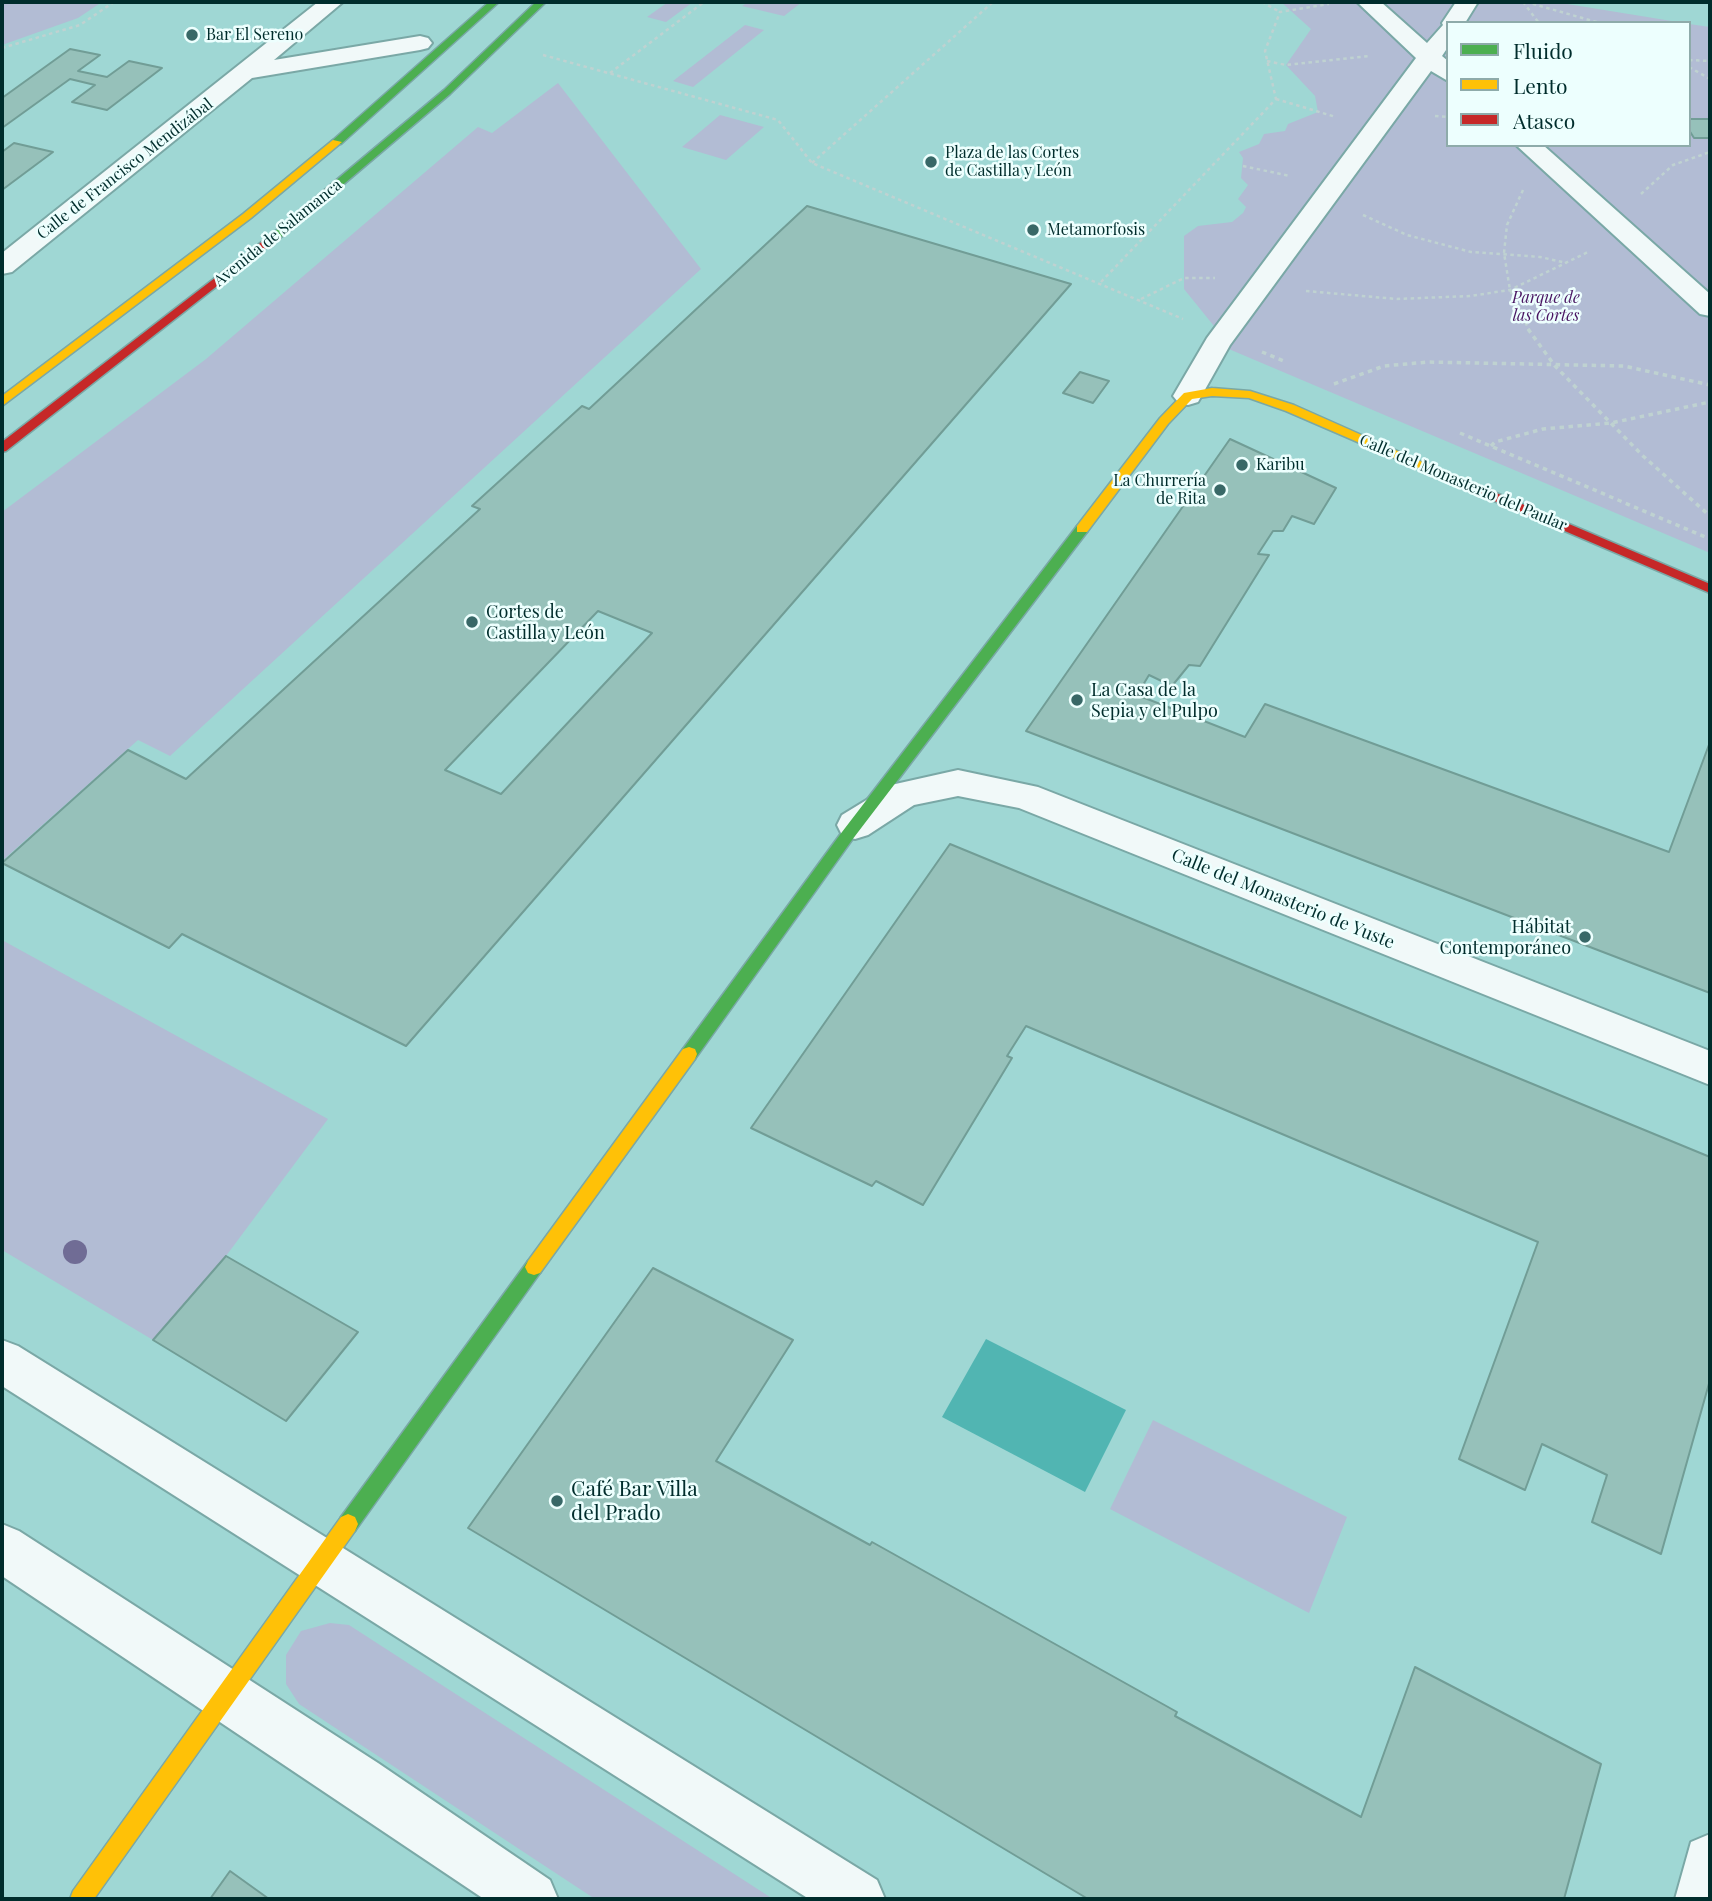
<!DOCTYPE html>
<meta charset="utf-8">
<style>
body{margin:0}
#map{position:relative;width:1712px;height:1901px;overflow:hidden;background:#9fd7d4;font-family:"Playfair Display",serif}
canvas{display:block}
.frame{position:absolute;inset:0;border:4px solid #002d2c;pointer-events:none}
.legend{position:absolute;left:1446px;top:21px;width:245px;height:126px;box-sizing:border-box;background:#edfffe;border:2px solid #8eabaa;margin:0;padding:9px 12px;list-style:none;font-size:21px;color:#002d2c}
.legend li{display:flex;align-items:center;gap:14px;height:35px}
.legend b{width:35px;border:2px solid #8eabaa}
</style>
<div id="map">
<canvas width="1712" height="1901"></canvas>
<div class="frame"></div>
<ul class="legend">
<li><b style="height:9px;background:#4caf50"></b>Fluido</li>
<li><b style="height:9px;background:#ffc107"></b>Lento</li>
<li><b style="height:9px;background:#c62828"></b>Atasco</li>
</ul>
</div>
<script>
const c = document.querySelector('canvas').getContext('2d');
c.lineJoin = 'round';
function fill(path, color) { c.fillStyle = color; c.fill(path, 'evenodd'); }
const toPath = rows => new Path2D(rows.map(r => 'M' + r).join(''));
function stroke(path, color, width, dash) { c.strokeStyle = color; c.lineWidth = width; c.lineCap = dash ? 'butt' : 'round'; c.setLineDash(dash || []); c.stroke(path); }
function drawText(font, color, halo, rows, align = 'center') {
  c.font = font + ' "Playfair Display",serif'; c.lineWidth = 5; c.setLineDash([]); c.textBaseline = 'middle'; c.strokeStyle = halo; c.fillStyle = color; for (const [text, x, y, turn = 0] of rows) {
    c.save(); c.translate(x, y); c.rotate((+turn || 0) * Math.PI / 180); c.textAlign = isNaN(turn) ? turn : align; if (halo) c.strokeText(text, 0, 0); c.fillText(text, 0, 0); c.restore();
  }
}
const green = toPath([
 [2,2,102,2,78,18,2,45],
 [668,2,693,2,666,22,647,17],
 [748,2,802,2,784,16,742,6],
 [1281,2,1555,2,1684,23,1448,23,1448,145,1689,145,1689,24,1710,27,1710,553,1217,344,1222,336,1184,289,1184,236,1198,226,1232,222,1243,213,1246,207,1238,199,1248,185,1241,178,1243,158,1239,152,1259,144,1264,134,1285,131,1288,124,1318,112,1315,96,1286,65,1311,29],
 [745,25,764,30,693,87,673,81],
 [558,83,701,269,170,756,138,740,2,861,2,512,206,359,478,127,492,133],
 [720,115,764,127,726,160,682,147],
 [2,940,328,1119,226,1256,153,1340,2,1250],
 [1153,1420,1347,1517,1309,1613,1110,1509],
 [330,1623,349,1625,773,1899,595,1899,299,1704,286,1684,286,1655,301,1631]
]);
const water = toPath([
 [986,1339,1126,1410,1085,1492,942,1417]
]);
const building = toPath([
 [70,49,100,55,78,71,107,77,129,61,162,68,107,110,72,102,95,85,70,79,2,128,2,98,70,49],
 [1689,119,1710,119,1710,138,1694,138,1689,130,1689,119],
 [14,143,53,152,2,190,2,152,14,143],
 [807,206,1071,284,406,1046,182,934,169,948,2,863,128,750,186,779,480,509,472,506,582,406,589,409,807,206],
 [598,611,652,633,501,794,445,770,598,611],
 [1080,372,1109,381,1093,403,1063,393,1080,372],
 [1230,439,1336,488,1314,524,1292,516,1283,531,1273,531,1258,554,1269,555,1200,666,1189,665,1172,686,1149,675,1137,695,1245,737,1265,704,1669,852,1710,742,1710,993,1026,731,1230,439],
 [950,844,1710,1157,1710,1380,1661,1554,1592,1522,1607,1475,1542,1444,1525,1490,1459,1459,1538,1242,1026,1026,1007,1056,1012,1058,923,1205,876,1181,872,1186,751,1128,950,844],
 [226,1256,358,1332,286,1421,153,1340,226,1256],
 [653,1268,793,1340,716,1461,870,1545,872,1542,1177,1712,1175,1716,1361,1817,1415,1667,1601,1764,1564,1899,1088,1899,468,1528,653,1268],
 [230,1871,269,1899,210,1899,230,1871]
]);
const pathFar1 = toPath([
 [1262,2,1280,12],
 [1523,2,1539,23],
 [1526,2,1600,23],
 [2,48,80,25,114,2],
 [543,55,778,120,812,163,1183,319],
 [1689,60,1710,61],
 [1267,61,1286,65,1369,56],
 [1689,67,1710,79],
 [610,73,704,2],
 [1276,99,1336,117],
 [1435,116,1448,117],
 [812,163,993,2],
 [1243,166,1290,176],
 [1523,190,1507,225,1504,253,1510,290,1529,330],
 [1641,194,1673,165,1710,152],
 [1363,215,1407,235,1471,252,1540,257,1567,263],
 [1101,282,1276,99,1265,51,1280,12,1329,4],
 [1306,291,1397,299,1470,296,1510,290,1588,252],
 [1141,299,1184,278,1215,278]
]);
const path = toPath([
 [1528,329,1555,366,1643,456,1710,516],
 [1262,352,1286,362],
 [1334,384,1384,366,1428,362,1624,366,1710,385],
 [1460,433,1710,539],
 [1491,446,1495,442,1543,429,1611,423,1710,402]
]);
const street = toPath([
 [318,2,343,2,274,60,420,36,428,38,432,43,428,48,420,50,252,78,12,272,2,274,2,253,318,2],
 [1357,2,1381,2,1427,43,1443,25,1442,23,1456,2,1478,2,1465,23,1448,23,1448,47,1442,56,1448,61,1448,81,1431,71,1230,345,1198,402,1188,405,1178,402,1173,396,1207,338,1416,58,1357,2],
 [1516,145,1543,145,1710,294,1710,316,1700,314,1516,145],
 [958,770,1038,787,1710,1051,1710,1085,1019,808,958,796,914,805,868,835,855,839,842,835,837,825,842,815,891,785,958,770],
 [2,1340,18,1346,877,1880,885,1899,809,1899,2,1386,2,1340],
 [2,1524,19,1531,378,1763,550,1880,558,1899,484,1899,2,1576,2,1524],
 [1710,1834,1710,1899,1675,1899,1691,1842,1710,1834]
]);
const fast = toPath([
 [489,2,499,2,341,144,333,144,333,140,489,2],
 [536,2,546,2,450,94,280,238,272,238,272,234,444,90,536,2],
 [1082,525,1088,529,1087,532,852,840,695,1059,689,1061,683,1059,681,1054,683,1049,842,832,1077,526,1082,525],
 [534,1259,540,1261,543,1267,540,1273,355,1531,348,1534,341,1531,338,1524,341,1517,528,1261,534,1259]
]);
const slow = toPath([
 [333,140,342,142,251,218,2,406,2,396,243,214,333,140],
 [1212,388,1250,391,1294,405,1474,485,1472,488,1464,488,1286,411,1249,398,1212,396,1192,399,1168,424,1087,532,1077,532,1077,526,1160,418,1184,393,1212,388],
 [689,1047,695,1049,697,1054,695,1059,540,1273,534,1275,528,1273,525,1267,528,1261,683,1049,689,1047],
 [348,1514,355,1517,358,1524,355,1531,94,1899,70,1899,73,1891,341,1517,348,1514]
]);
const jam = toPath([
 [272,234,281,236,6,451,2,452,2,442,272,234],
 [1468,481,1710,584,1710,593,1464,488,1462,485,1468,481]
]);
const trees = [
 [75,1252]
];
const markers = [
 [192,35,7,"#386867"],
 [931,162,7,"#386867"],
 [1033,230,7,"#386867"],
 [1242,465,7,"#386867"],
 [1220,490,7,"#386867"],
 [472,622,7,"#386867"],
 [1077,700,7,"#386867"],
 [1585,937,7,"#386867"],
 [557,1501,7,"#386867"]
];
const farPoinames = [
 ["Bar El Sereno",206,35],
 ["Plaza de las Cortes",945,153],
 ["de Castilla y León",945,171],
 ["Metamorfosis",1047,230],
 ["Karibu",1256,465],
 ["La Churrería",1206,481,"right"],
 ["de Rita",1206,499,"right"]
];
const farStreetnames = [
 ["Calle de Francisco Mendizábal",125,169,-38],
 ["Avenida de Salamanca",278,233,-39],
 ["Calle del Monasterio del Paular",1463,483,23]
];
const farParknames = [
 ["Parque de",1546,298],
 ["las Cortes",1546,316]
];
const poiNames = [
 ["Cortes de",486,612],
 ["Castilla y León",486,633],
 ["La Casa de la",1091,690],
 ["Sepia y el Pulpo",1091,711],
 ["Hábitat",1571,927,"right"],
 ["Contemporáneo",1571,948,"right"]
];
const streetNames = [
 ["Calle del Monasterio de Yuste",1283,899,22]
];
const nearPoinames = [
 ["Café Bar Villa",571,1489],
 ["del Prado",571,1513]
];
fill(green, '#b2bcd4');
fill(water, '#51b5b2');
fill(building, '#96c1ba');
stroke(building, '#719d96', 2);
stroke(street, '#7aa8a6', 4);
stroke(fast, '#7aa8a6', 3);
stroke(slow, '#7aa8a6', 3);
stroke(jam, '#7aa8a6', 3);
stroke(pathFar1, '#bfd2d1', 2.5, [3.5, 3.5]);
stroke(path, '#bfd2d1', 3.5, [4.5, 4.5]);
fill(street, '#f1f9f9');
fill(fast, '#4caf50');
fill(slow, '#ffc107');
fill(jam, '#c62828');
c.fillStyle = '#706c95';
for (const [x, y] of trees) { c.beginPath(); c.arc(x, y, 12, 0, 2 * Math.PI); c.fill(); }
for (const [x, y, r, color] of markers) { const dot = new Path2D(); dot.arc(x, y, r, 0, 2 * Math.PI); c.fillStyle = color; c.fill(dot); stroke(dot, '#edfffe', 2.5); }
drawText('16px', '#002d2c', '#edfffe', farPoinames, 'left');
drawText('16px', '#002d2c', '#edfffe', farStreetnames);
drawText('italic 16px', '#491562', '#edfffe', farParknames);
drawText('18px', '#002d2c', '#edfffe', poiNames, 'left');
drawText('18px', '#002d2c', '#edfffe', streetNames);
drawText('21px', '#002d2c', '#edfffe', nearPoinames, 'left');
</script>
